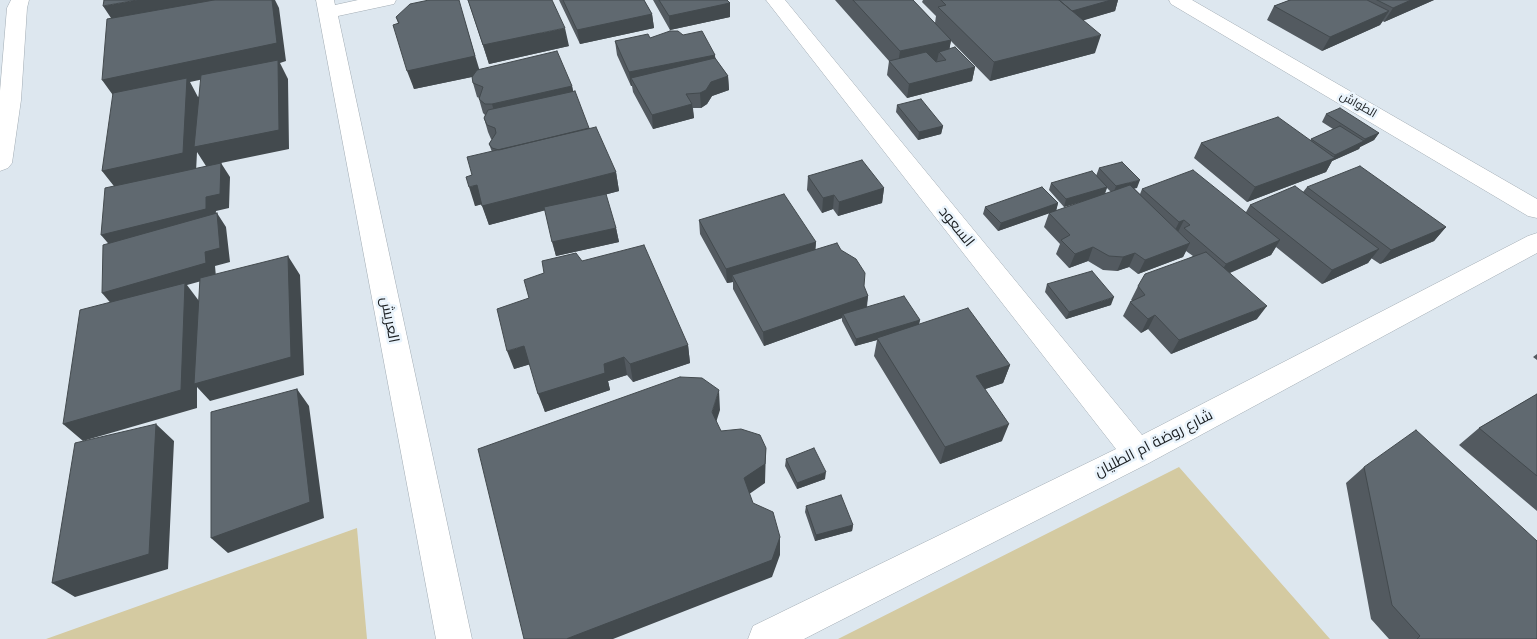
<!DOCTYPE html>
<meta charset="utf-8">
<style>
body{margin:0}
canvas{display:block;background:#dde7ef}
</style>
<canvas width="1537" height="639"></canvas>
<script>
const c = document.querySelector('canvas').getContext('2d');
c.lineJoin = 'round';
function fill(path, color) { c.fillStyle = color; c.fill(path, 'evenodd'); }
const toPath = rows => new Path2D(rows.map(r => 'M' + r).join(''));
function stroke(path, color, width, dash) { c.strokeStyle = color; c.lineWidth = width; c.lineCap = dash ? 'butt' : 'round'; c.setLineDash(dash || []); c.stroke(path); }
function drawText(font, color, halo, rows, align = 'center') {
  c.font = font + ' "DM Sans",Cairo,sans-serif'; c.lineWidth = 5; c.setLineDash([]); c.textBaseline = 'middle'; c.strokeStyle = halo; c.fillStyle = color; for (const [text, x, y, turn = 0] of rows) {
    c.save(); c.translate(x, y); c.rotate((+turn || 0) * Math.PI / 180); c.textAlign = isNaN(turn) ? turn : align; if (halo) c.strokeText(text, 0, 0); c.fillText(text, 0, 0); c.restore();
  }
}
const green = toPath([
 [1179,467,1330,639,838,639],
 [357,528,367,639,46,639]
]);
const street = toPath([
 [316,0,334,0,335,5,358,0,396,0,394,4,338,16,472,639,436,639,316,0],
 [766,0,785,0,1142,435,1528,236,1537,233,1537,253,1149,463,804,639,748,639,753,626,1116,449,766,0],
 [1169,0,1192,0,1537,199,1537,218,1528,216,1171,4,1169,0]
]);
const secondary = toPath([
 [11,0,29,0,27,8,21,100,12,163,8,168,0,171,0,91,7,8,11,0]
]);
const wall = toPath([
 [468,0,569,46,489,64],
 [559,0,644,0,652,14,654,28,580,44],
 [653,0,727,0,730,3,730,17,670,30],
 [835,0,913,0,935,23,936,16,922,2,923,0,1118,0,1115,11,1083,20,1095,53,990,81,951,41,949,49,975,67,972,81,907,98,887,75,889,61],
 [1290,0,1434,0,1384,22,1383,21,1380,25,1322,51,1267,20,1274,6],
 [396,17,479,70,572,86,573,91,589,129,616,172,619,191,600,196,616,228,619,242,556,256,545,210,489,225,482,204,475,206,472,175,492,152,489,144,492,139,491,139,488,132,484,118,485,115,483,113,479,99,479,98,477,97,473,83,472,77,414,89,398,23],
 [683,35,715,55,715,58,728,76,729,90,712,96,707,104,701,108,693,108,694,118,653,129,633,92,632,86,631,86,617,55,615,41,650,38],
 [897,105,943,126,941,134,918,140,896,112],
 [1326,114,1379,133,1374,140,1360,147,1359,149,1332,161,1326,172,1247,202,1194,158,1201,143,1310,140,1333,129,1322,122],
 [1099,168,1137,188,1134,188,1140,194,1142,189,1246,212,1250,205,1303,192,1307,187,1446,227,1434,241,1380,264,1371,258,1368,263,1322,284,1276,247,1271,255,1230,273,1257,319,1171,354,1148,329,1141,333,1123,316,1130,302,1132,301,1131,300,1138,286,1193,256,1186,251,1183,257,1138,274,1129,267,1117,271,1103,270,1088,261,1069,268,1056,254,1060,244,1044,227,1049,213,998,231,983,214,985,207,1058,203,1056,211,1081,202,1064,207,1049,190,1051,183,1096,176],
 [1107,188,1111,192,1105,194],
 [808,176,884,188,882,203,838,216,833,209,822,213,807,190],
 [699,220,816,242,815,250,841,250,868,296,867,307,920,320,919,324,1010,365,1003,383,985,389,1002,441,940,464,874,356,877,340,855,346,842,321,842,318,764,346,733,289,733,282,727,283,700,234],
 [582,261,688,345,690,363,633,382,627,375,608,381,610,390,545,412,530,364,514,369,529,298],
 [1047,284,1111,305,1066,319,1045,292],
 [1537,354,1537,360,1533,357],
 [1537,394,1537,511,1459,445,1479,428],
 [786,459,825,479,797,489,785,466],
 [1364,467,1537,639,1389,639,1371,619,1346,483],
 [806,506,853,525,852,531,815,541,805,512]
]);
const shadedWall = toPath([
 [137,0,247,0,115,24,103,6],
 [272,0,275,0,279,8,286,61,280,63,288,79,289,149,221,163,230,177,229,208,216,211,215,223,113,249,101,235,206,166,197,152,196,172,117,190,102,171,115,98,102,80],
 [278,63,198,97,190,82],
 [1111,0,1118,0,1115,11,1068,25,1072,11],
 [1411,0,1434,0,1384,22,1393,8],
 [730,3,730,17,670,30,669,16],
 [1389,11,1380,25,1322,51,1330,37],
 [462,12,481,75,414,89,407,71],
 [652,14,654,28,580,44,577,30],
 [565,28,569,46,489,64,483,45],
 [1101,35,1095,53,990,81,994,62],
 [951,40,948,58,939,52,937,61,897,70,900,51],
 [715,55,716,69,631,78,632,86,631,86,629,72],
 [975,67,972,81,907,98,909,84],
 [728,76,729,90,712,96,707,104,701,108,700,93,711,82],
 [572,86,575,100,496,118,492,104],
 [692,104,694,118,653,129,652,115],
 [943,126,941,134,918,140,919,132],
 [1379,133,1374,140,1360,147,1359,149,1332,161,1326,172,1247,202,1255,187,1332,159,1335,155,1364,141,1365,139],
 [616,172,619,191,489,225,482,206],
 [1140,180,1137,188,1113,194,1116,186],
 [477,185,483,204,475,206,469,187],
 [1107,187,1104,195,1064,207,1066,199],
 [884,188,882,203,838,216,839,202],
 [834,195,833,209,822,213,823,198],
 [1058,203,1056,211,998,231,1001,223],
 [217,213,226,227,230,262,215,266,216,277,187,285,199,301,288,256,300,275,304,375,210,401,197,387,197,408,83,441,63,424,114,307,102,293],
 [1184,220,1177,234,1172,236,1179,222],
 [1446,227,1434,241,1380,264,1391,250],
 [616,228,619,242,556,256,552,242],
 [1280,240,1271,255,1217,278,1226,264],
 [816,242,815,256,732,275,733,282,727,283,726,269],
 [1190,243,1183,257,1138,274,1145,260],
 [1093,247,1088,261,1069,268,1075,254],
 [1379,249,1368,263,1322,284,1332,270],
 [1135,253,1129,267,1117,271,1123,257],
 [868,296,866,309,843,314,842,318,764,346,763,332],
 [1114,297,1111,305,1066,319,1069,312],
 [1267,306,1257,319,1171,354,1179,340],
 [1155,315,1148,329,1141,333,1148,319],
 [920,320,918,328,877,338,877,340,855,346,856,339],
 [688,345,690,363,633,382,630,364],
 [524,346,531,364,514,369,507,351],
 [624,357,627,375,608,381,610,390,545,412,538,394,604,364],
 [1010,365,1003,383,971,394,976,376],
 [297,389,309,406,324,518,228,553,211,538],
 [719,390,720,410,713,432,712,412],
 [156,424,174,441,168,569,75,597,52,583],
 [1009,424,1002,441,940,464,945,447],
 [766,448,765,483,745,497,744,478],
 [826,472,825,479,797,489,797,483],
 [853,525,852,531,815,541,816,535],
 [780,537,780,555,772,577,613,639,566,639]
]);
const building = toPath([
 [104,0,137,0,103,6,104,0],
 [214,0,272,0,277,43,102,80,107,19,214,0],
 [429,0,459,0,475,56,407,71,393,25,399,23,396,17,410,4,429,0],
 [468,0,552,0,565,28,483,45,468,0],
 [563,0,644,0,652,14,577,30,563,0],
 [659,0,727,0,730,3,669,16,659,0],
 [853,0,913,0,951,40,900,51,853,0],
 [941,0,1059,0,1101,35,994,62,938,7,946,5,941,0],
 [1059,0,1111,0,1072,11,1059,0],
 [1290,0,1367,0,1389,11,1330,37,1274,6,1290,0],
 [1377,0,1411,0,1393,8,1377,0],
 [670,31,678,31,683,35,702,31,715,55,629,72,615,41,648,34,650,38,670,31],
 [955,47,975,67,909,84,889,61,926,52,936,62,946,60,939,52,955,47],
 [557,51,572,86,492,104,485,104,479,99,483,87,473,83,472,77,477,70,557,51],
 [715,58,728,76,711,82,706,90,700,93,686,94,692,104,652,115,631,78,715,58],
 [278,60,279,130,194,147,201,75,278,60],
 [187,78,183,153,102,171,113,93,187,78],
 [575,91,589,128,499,150,492,148,489,144,496,133,495,128,487,125,484,118,488,110,575,91],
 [921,99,943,126,919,132,897,105,921,99],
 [1340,108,1379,133,1365,139,1326,114,1340,108],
 [1278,117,1335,158,1255,187,1201,143,1278,117],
 [1340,126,1364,141,1335,155,1311,139,1340,126],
 [596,127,616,172,482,206,477,185,469,187,466,177,472,175,467,157,596,127],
 [862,160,884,188,839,202,834,195,823,198,808,176,862,160],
 [1122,162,1140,180,1116,186,1099,168,1122,162],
 [221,163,220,194,206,197,206,209,101,235,105,188,221,163],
 [1360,166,1446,227,1391,250,1307,187,1360,166],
 [1193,170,1280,240,1226,264,1184,228,1190,225,1184,220,1179,222,1142,189,1193,170],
 [1092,171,1107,187,1066,199,1051,183,1092,171],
 [1130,185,1190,243,1145,260,1135,253,1123,257,1109,256,1093,247,1075,254,1061,240,1070,235,1049,213,1130,185],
 [1295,186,1379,249,1332,270,1250,205,1295,186],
 [1042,187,1058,203,1001,223,985,207,1042,187],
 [606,194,616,228,552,242,544,207,606,194],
 [784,194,816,242,726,269,699,220,784,194],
 [217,213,220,248,205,252,206,263,102,293,103,245,217,213],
 [837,243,841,250,856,259,865,273,864,286,868,296,763,332,732,275,837,243],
 [644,245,688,345,630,364,624,357,604,364,605,373,538,394,524,346,507,351,497,309,529,298,524,280,544,273,542,261,576,253,582,261,644,245],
 [1206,252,1267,306,1179,340,1155,315,1148,319,1130,302,1145,295,1138,286,1145,274,1206,252],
 [288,256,291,357,194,384,200,278,288,256],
 [1092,271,1114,297,1069,312,1047,284,1092,271],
 [185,283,181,390,63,424,80,310,185,283],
 [904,296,920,320,856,339,843,314,904,296],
 [968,308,1010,365,976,376,1009,424,945,447,877,338,968,308],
 [680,377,702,378,719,390,712,412,721,431,741,429,760,435,766,448,765,464,744,478,753,503,773,512,780,537,772,560,566,639,524,639,478,449,680,377],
 [297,389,310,502,211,538,211,412,297,389],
 [1537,394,1537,476,1479,428,1537,394],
 [156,424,149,554,52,583,75,443,156,424],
 [1416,430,1537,541,1537,639,1417,639,1420,636,1392,605,1364,467,1416,430],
 [814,448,826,472,797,483,786,459,814,448],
 [841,495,853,525,816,535,806,506,841,495]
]);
const farStreetnames = [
 ["الطواش",1358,105,30]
];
const streetNames = [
 ["السعود",956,227,51],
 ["العريش",389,320,79],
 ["شارع روضة ام الطليان",1154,444,-27]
];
fill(green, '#d4caa1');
stroke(street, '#a2acb4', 1);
stroke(secondary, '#a2acb4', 1);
fill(street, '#fff');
fill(secondary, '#fff');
fill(wall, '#535a60');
fill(shadedWall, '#434a4e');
fill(building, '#606970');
stroke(building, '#434a4e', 1);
drawText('12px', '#1a1e21', '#eaf4fc', farStreetnames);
drawText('15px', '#1a1e21', '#eaf4fc', streetNames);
</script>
